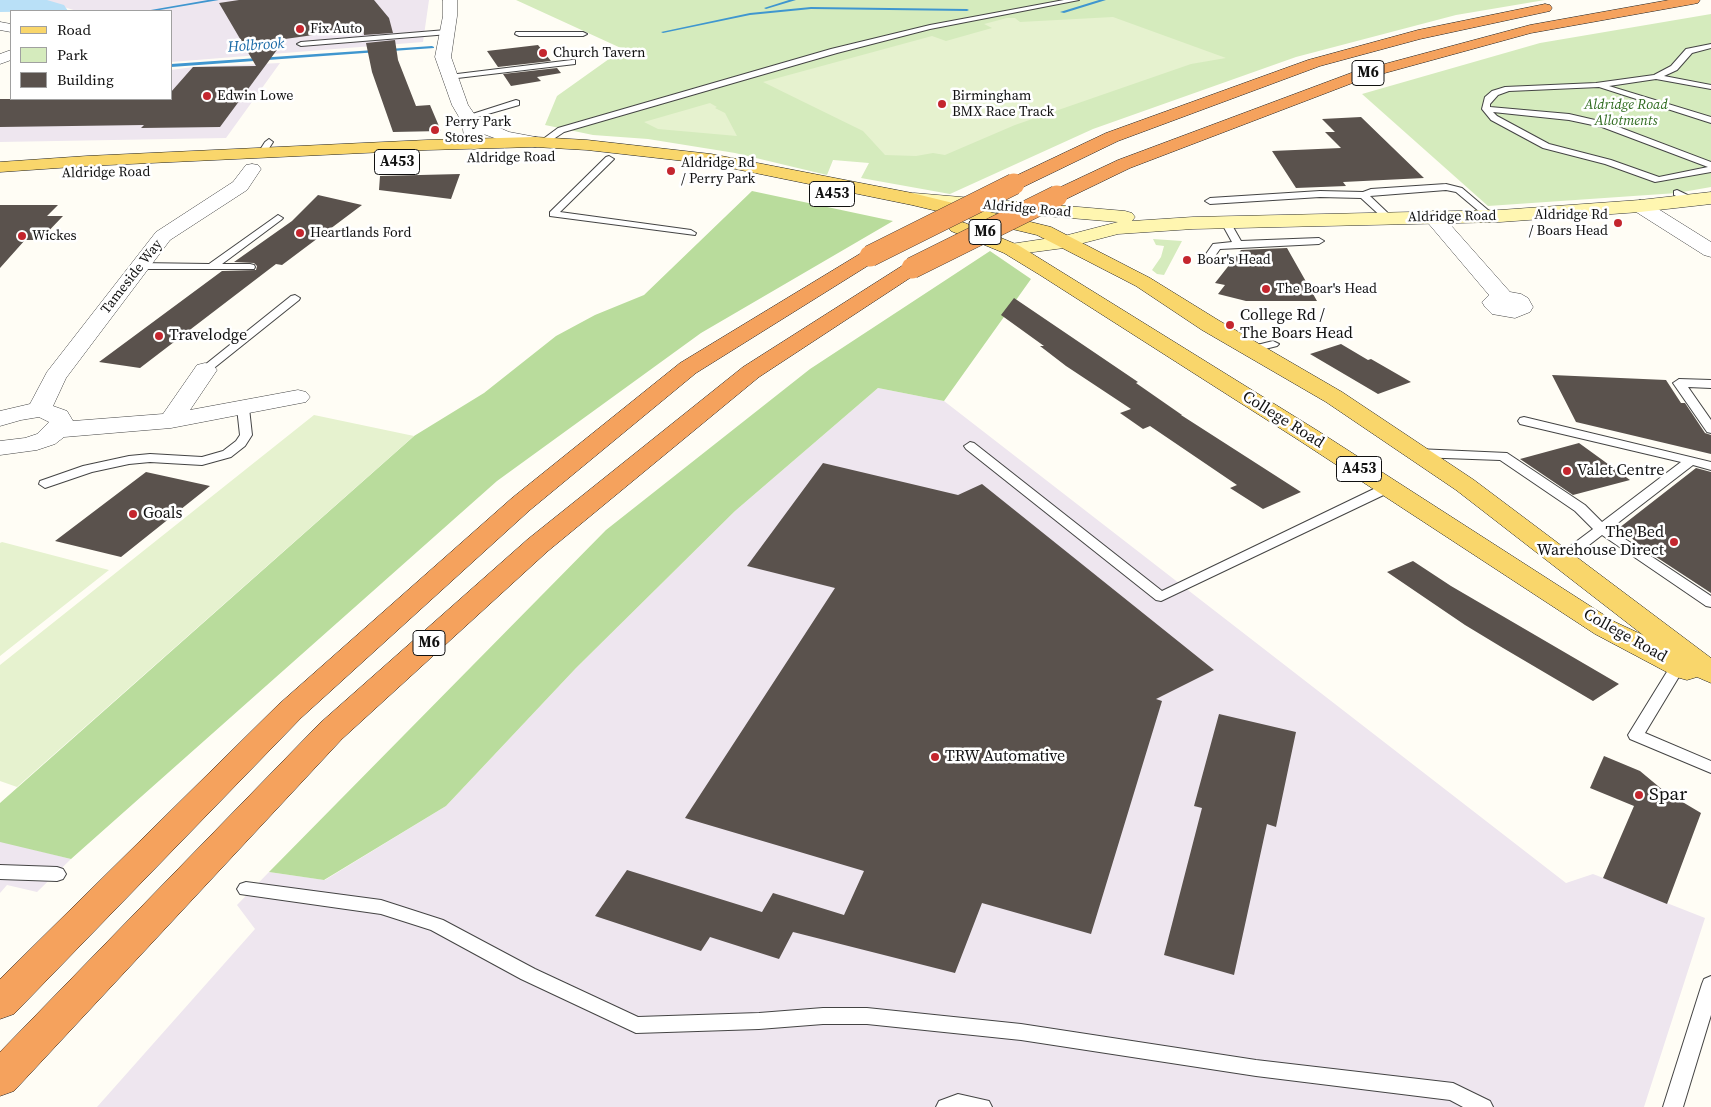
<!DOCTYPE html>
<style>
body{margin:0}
#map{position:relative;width:1711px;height:1107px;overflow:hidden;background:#fffdf5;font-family:"Source Serif 4",serif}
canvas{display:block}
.legend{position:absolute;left:10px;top:10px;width:162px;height:90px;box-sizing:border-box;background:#fff;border:1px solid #a0a0a0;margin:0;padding:6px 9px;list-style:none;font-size:15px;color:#111}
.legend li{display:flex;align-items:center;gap:10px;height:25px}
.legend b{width:25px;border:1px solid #a0a0a0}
</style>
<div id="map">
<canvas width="1711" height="1107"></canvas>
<ul class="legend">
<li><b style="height:6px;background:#f9d66b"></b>Road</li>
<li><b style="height:14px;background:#d5ebbd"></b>Park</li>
<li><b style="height:14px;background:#5a524d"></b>Building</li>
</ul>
</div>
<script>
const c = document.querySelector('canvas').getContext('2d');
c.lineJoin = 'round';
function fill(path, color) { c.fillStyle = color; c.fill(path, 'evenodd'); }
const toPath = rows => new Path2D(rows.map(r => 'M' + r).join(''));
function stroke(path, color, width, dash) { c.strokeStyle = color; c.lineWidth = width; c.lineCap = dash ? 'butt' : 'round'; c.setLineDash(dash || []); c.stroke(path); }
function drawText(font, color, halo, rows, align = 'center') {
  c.font = font + ' "Source Serif 4",serif'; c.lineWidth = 5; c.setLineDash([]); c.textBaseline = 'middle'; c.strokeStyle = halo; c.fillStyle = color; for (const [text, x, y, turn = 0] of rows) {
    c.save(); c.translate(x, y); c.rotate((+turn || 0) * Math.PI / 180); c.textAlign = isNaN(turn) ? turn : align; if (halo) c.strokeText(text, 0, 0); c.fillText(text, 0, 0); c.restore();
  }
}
const industrial = toPath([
 [40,0,429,0,423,42,171,62,171,11,77,11],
 [280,63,226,138,0,142,0,115,36,99,171,99,171,70,193,67],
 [878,388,944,401,1566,883,1593,874,1705,918,1644,1107,97,1107,255,929,237,905,269,872,325,880,446,806,576,668,735,511],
 [0,841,71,859,37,892,7,885,0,893]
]);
const green = toPath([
 [516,0,1545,0,1456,15,1296,57,1093,129,950,194,861,178,869,163,833,160,827,175,735,153,648,139,593,135,545,125,557,96,623,49],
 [1711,14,1711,187,1677,193,1488,206,1362,94,1540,43],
 [1153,239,1182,241,1164,275,1157,274,1152,270,1161,257,1164,246,1156,245]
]);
const forest = toPath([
 [752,191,893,221,701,333,497,481,71,859,0,842,0,803,414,436,484,393,556,336,595,315,644,295],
 [990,251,1031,279,944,401,878,388,735,511,576,668,446,806,324,880,269,872,606,530,810,369]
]);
const pitch = toPath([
 [1113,17,1226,58,1191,64,1015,125,945,155,933,153,916,156,885,155,863,131,763,82,932,36,946,41,992,28,984,24,1007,18,1015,18,1020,22],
 [710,103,717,107,715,108,725,113,737,136,658,129,644,122],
 [314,415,414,436,17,787,0,781,0,665],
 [2,542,109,570,0,656,0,543]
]);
const stream = toPath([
 [208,0,219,0,154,11,145,11,208,0],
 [789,0,796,0,766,9,764,8,789,0],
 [1099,0,1106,0,1064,13,1060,12,1099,0],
 [811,7,967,9,969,10,967,11,811,9,750,15,663,33,661,32,750,13,811,7],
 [432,46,434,47,434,48,171,67,171,64,432,46]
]);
const river = toPath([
 [0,0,47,0,64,5,68,11,0,12,0,0]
]);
const building = toPath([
 [239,0,374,0,389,18,393,33,364,35,363,28,285,39,220,127,141,128,144,125,0,127,0,99,171,99,171,92,193,67,256,66,219,3],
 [395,40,398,60,416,106,430,105,441,131,393,132,372,72,366,43],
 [538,45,551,61,498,67,487,51],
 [557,68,561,73,537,77,541,81,511,86,503,74],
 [1361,117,1424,178,1343,182,1346,186,1296,188,1272,151,1341,148,1325,132,1335,132,1322,119],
 [460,174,451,199,379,190,380,176],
 [318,195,362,205,282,265,276,264,140,368,99,362,222,271,256,270,257,266,254,263,234,262,292,221],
 [0,205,58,205,47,216,63,216,40,240,25,240,0,268],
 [1287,248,1317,301,1246,301,1218,294,1225,285,1215,283,1241,250],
 [1014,298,1138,382,1136,383,1182,415,1181,415,1301,492,1263,509,1230,488,1237,485,1150,426,1143,429,1120,413,1131,409,1066,366,1040,346,1044,346,1001,315],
 [1341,344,1368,360,1371,359,1411,382,1378,394,1310,354],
 [1552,375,1666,380,1681,403,1685,403,1705,433,1711,435,1711,454,1576,422],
 [1579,443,1630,480,1573,495,1520,459],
 [823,463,958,495,982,484,1214,670,1156,699,1162,701,1091,934,982,903,955,973,793,932,779,959,710,937,701,951,595,916,627,870,762,912,773,893,844,915,864,871,685,818,835,588,747,566],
 [1696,468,1711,472,1711,593,1650,553,1619,528],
 [146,472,210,486,121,557,55,541],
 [1413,561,1451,586,1619,684,1593,701,1503,648,1465,625,1387,572],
 [1219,714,1296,732,1276,827,1267,824,1234,975,1164,955,1202,808,1194,806],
 [1604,756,1640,771,1664,791,1701,813,1667,904,1603,878,1634,806,1590,788]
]);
const lane = toPath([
 [1064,0,1079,0,930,29,837,53,564,132,546,144,543,145,539,142,558,128,831,49,930,25,1064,0],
 [446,30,449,30,449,34,301,46,297,44,301,42,446,30],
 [516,32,583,32,587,34,583,36,519,36,515,34,516,32],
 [1711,44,1711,48,1692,53,1677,70,1664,76,1711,85,1711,89,1656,79,1609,86,1711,117,1711,123,1599,87,1509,91,1498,95,1490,104,1490,107,1569,114,1608,123,1711,162,1711,172,1655,182,1605,164,1543,148,1491,120,1482,109,1485,97,1492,91,1505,87,1596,83,1654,75,1671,66,1686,49,1711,44],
 [1493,112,1569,120,1602,127,1708,167,1659,177,1611,160,1549,144,1497,116,1493,112],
 [572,60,575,60,575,64,449,79,445,77,449,75,572,60],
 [516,100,519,101,519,105,467,120,463,117,516,100],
 [269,139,273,142,266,153,262,156,259,155,258,153,265,142,269,139],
 [609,156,614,159,612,161,560,212,691,230,696,233,695,235,550,216,550,212,606,157,609,156],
 [1446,184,1462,188,1495,216,1490,219,1487,218,1456,192,1446,190,1370,196,1391,216,1391,220,1388,221,1385,220,1361,198,1320,197,1210,204,1205,201,1210,198,1320,191,1363,192,1371,189,1446,184],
 [1677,190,1696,199,1698,201,1696,203,1690,203,1674,195,1674,191,1677,190],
 [278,215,283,218,281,220,222,264,250,264,254,265,255,267,254,269,139,269,134,266,139,263,209,264,278,215],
 [1226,219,1229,220,1241,241,1319,238,1324,241,1319,244,1220,249,1215,256,1207,256,1206,254,1213,244,1232,242,1221,222,1226,219],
 [295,295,300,298,299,300,209,372,201,372,199,370,201,368,291,296,295,295],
 [1273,341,1279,344,1277,346,1253,352,1247,349,1249,347,1273,341],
 [1679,379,1711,380,1711,388,1688,387,1711,420,1711,433,1707,432,1673,383,1679,379],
 [243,404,249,408,252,435,245,446,231,457,202,465,150,462,129,464,92,472,45,488,39,484,40,481,83,466,129,456,150,454,202,457,223,451,236,441,240,435,237,408,243,404],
 [1524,417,1711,462,1711,470,1693,465,1610,529,1711,596,1711,607,1706,606,1602,535,1567,562,1557,562,1555,559,1557,556,1593,529,1575,511,1500,460,1417,457,1411,453,1417,449,1507,453,1585,505,1602,522,1681,462,1520,424,1518,421,1520,418,1524,417],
 [970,442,974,443,1162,591,1382,485,1392,485,1393,488,1392,491,1161,601,1156,600,966,449,964,446,970,442],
 [1678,660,1683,662,1686,665,1645,733,1711,761,1711,773,1630,739,1628,735,1673,662,1678,660],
 [0,865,57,867,63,869,66,874,63,879,57,881,0,879,0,865],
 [246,882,381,900,443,920,535,969,638,1017,759,1013,823,1008,867,1008,1021,1024,1256,1060,1453,1083,1490,1101,1493,1107,1463,1107,1450,1100,1256,1076,1021,1040,867,1024,823,1024,759,1029,636,1033,521,979,431,930,381,914,240,894,237,889,240,884,246,882],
 [1711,976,1711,1015,1683,1107,1663,1107,1702,984,1704,979,1711,976],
 [958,1094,989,1101,992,1107,936,1107,939,1101,958,1094]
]);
const street = toPath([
 [443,0,457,0,457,16,451,57,468,105,477,118,509,132,541,138,544,142,541,146,535,147,505,142,481,133,483,144,480,148,474,149,468,148,465,144,462,122,452,105,435,57,443,16,443,0],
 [0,22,11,24,11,32,0,30,0,22],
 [11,50,11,60,0,64,0,54,11,50],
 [252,164,258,165,261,169,247,190,170,240,66,378,53,406,67,411,73,421,163,414,197,365,205,363,213,365,217,370,190,410,298,390,306,392,310,397,306,402,171,428,64,437,55,444,37,450,0,455,0,441,25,438,37,434,49,422,39,417,21,420,0,426,0,411,30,404,47,372,156,232,233,182,246,165,252,164],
 [1640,200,1647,202,1711,242,1711,257,1704,255,1633,210,1630,206,1633,202,1640,200],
 [1433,211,1440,213,1510,292,1521,294,1528,298,1533,307,1530,312,1515,318,1492,314,1485,307,1482,302,1489,295,1423,217,1426,213,1433,211]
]);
const secondary = toPath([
 [1711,192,1711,204,1640,212,1500,222,1193,229,1118,234,1064,248,1011,255,1004,253,1001,249,1004,245,1064,236,1118,222,914,205,907,203,905,199,907,195,914,193,1125,211,1132,213,1135,217,1132,221,1193,217,1500,210,1640,200,1711,192]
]);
const primary = toPath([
 [535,137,587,140,711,154,912,193,1051,227,1150,278,1218,320,1342,392,1474,480,1711,658,1711,683,1697,677,1687,680,1676,677,1595,634,1300,441,1040,275,1004,253,951,231,948,227,951,223,958,221,965,223,1018,245,1318,431,1615,622,1643,635,1456,490,1326,402,1202,330,1136,286,1037,235,912,205,711,164,587,150,535,147,427,150,87,166,0,172,0,162,87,156,427,140,535,137]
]);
const highway = toPath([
 [1669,0,1700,0,1698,3,1693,4,1531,33,1363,79,1130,168,1064,200,1057,202,1050,200,1048,196,1050,192,1118,160,1351,73,1530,25,1669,0],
 [1545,4,1550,5,1552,8,1550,11,1420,39,1320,66,1118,141,1021,188,1014,190,1007,188,1005,184,1007,180,1106,133,1308,60,1418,30,1545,4],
 [870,250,877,252,880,256,877,260,696,373,530,510,301,718,14,1014,0,1019,0,979,279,704,512,498,680,363,863,252,870,250],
 [912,262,919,264,922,268,919,272,759,377,548,551,342,739,14,1091,0,1096,0,1052,320,723,528,539,743,367,905,264,912,262]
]);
const highwayBridge = toPath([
 [870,256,1014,184],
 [912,268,1057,196]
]);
const markers = [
 [300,29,5,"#c4262e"],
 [543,53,5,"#c4262e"],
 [207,96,5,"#c4262e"],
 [942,104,5,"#c4262e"],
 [435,130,5,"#c4262e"],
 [671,171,5,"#c4262e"],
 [1618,223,5,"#c4262e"],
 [300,233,5,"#c4262e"],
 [22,236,5,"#c4262e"],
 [1187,260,5,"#c4262e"],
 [1266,289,5,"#c4262e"],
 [1230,325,5,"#c4262e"],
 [159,336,5,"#c4262e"],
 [1567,471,5,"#c4262e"],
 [133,514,5,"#c4262e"],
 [1674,542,5,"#c4262e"],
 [935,757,5,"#c4262e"],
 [1639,795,5,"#c4262e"]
];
const farPoinames = [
 ["Fix Auto",310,29],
 ["Church Tavern",553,53],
 ["Edwin Lowe",217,96],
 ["Birmingham",952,96],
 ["BMX Race Track",952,112],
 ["Perry Park",445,122],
 ["Stores",445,138],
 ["Aldridge Rd",681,163],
 ["/ Perry Park",681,179],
 ["Aldridge Rd",1608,215,"right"],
 ["/ Boars Head",1608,231,"right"],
 ["Heartlands Ford",310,233],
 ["Wickes",32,236],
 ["Boar's Head",1197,260],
 ["The Boar's Head",1276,289]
];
const farParknames = [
 ["Aldridge Road",1626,105],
 ["Allotments",1626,121]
];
const farStreetnames = [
 ["Aldridge Road",511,158,-1],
 ["Aldridge Road",106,173,-1],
 ["Aldridge Road",1027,209,5],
 ["Aldridge Road",1452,217,-1],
 ["Tameside Way",132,277,-52]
];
const farWaternames = [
 ["Holbrook",256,46,-4]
];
const shields = [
 [1368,73,32],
 [397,162,45],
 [832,194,45],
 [985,232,32],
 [1359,469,45],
 [429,643,32]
];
const shieldNames = [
 ["M6",1368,73],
 ["A453",397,162],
 ["A453",832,194],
 ["M6",985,232],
 ["A453",1359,469],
 ["M6",429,643]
];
const poiNames = [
 ["College Rd /",1240,316],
 ["The Boars Head",1240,334],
 ["Travelodge",169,336],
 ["Valet Centre",1577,471],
 ["Goals",143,514],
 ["The Bed",1664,533,"right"],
 ["Warehouse Direct",1664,551,"right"],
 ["TRW Automative",945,757]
];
const streetNames = [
 ["College Road",1283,420,32],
 ["College Road",1625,636,29]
];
const nearPoinames = [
 ["Spar",1649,795]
];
fill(industrial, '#eee6ef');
fill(green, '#d5ebbd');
fill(forest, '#b9dc9c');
fill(pitch, '#e6f2cf');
fill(stream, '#3f96cf');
fill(river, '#b9e0f7');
fill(building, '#5a524d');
stroke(lane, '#444', 2);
stroke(street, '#444', 1);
stroke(secondary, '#333', 1);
stroke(primary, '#222', 1);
stroke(highway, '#222', 1);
fill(lane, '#fff');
fill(street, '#fff');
fill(secondary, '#fff6b0');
fill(primary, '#f9d66b');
fill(highway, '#f5a25d');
stroke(highwayBridge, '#222', 22, []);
stroke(highwayBridge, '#f5a25d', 21);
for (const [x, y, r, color] of markers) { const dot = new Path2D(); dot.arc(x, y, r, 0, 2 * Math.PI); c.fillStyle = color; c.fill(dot); stroke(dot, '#fff', 2); }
drawText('14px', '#111', '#fff', farPoinames, 'left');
drawText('italic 14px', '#2f6b1f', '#fff', farParknames);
drawText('14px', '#111', '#fff', farStreetnames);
drawText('italic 15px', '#1768a6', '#fff', farWaternames);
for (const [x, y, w] of shields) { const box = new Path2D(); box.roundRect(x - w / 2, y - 12.5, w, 25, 4); c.fillStyle = '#fff'; c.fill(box); stroke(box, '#111', 1); }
drawText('bold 15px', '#111', null, shieldNames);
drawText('16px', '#111', '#fff', poiNames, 'left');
drawText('16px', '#111', '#fff', streetNames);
drawText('19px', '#111', '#fff', nearPoinames, 'left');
</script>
